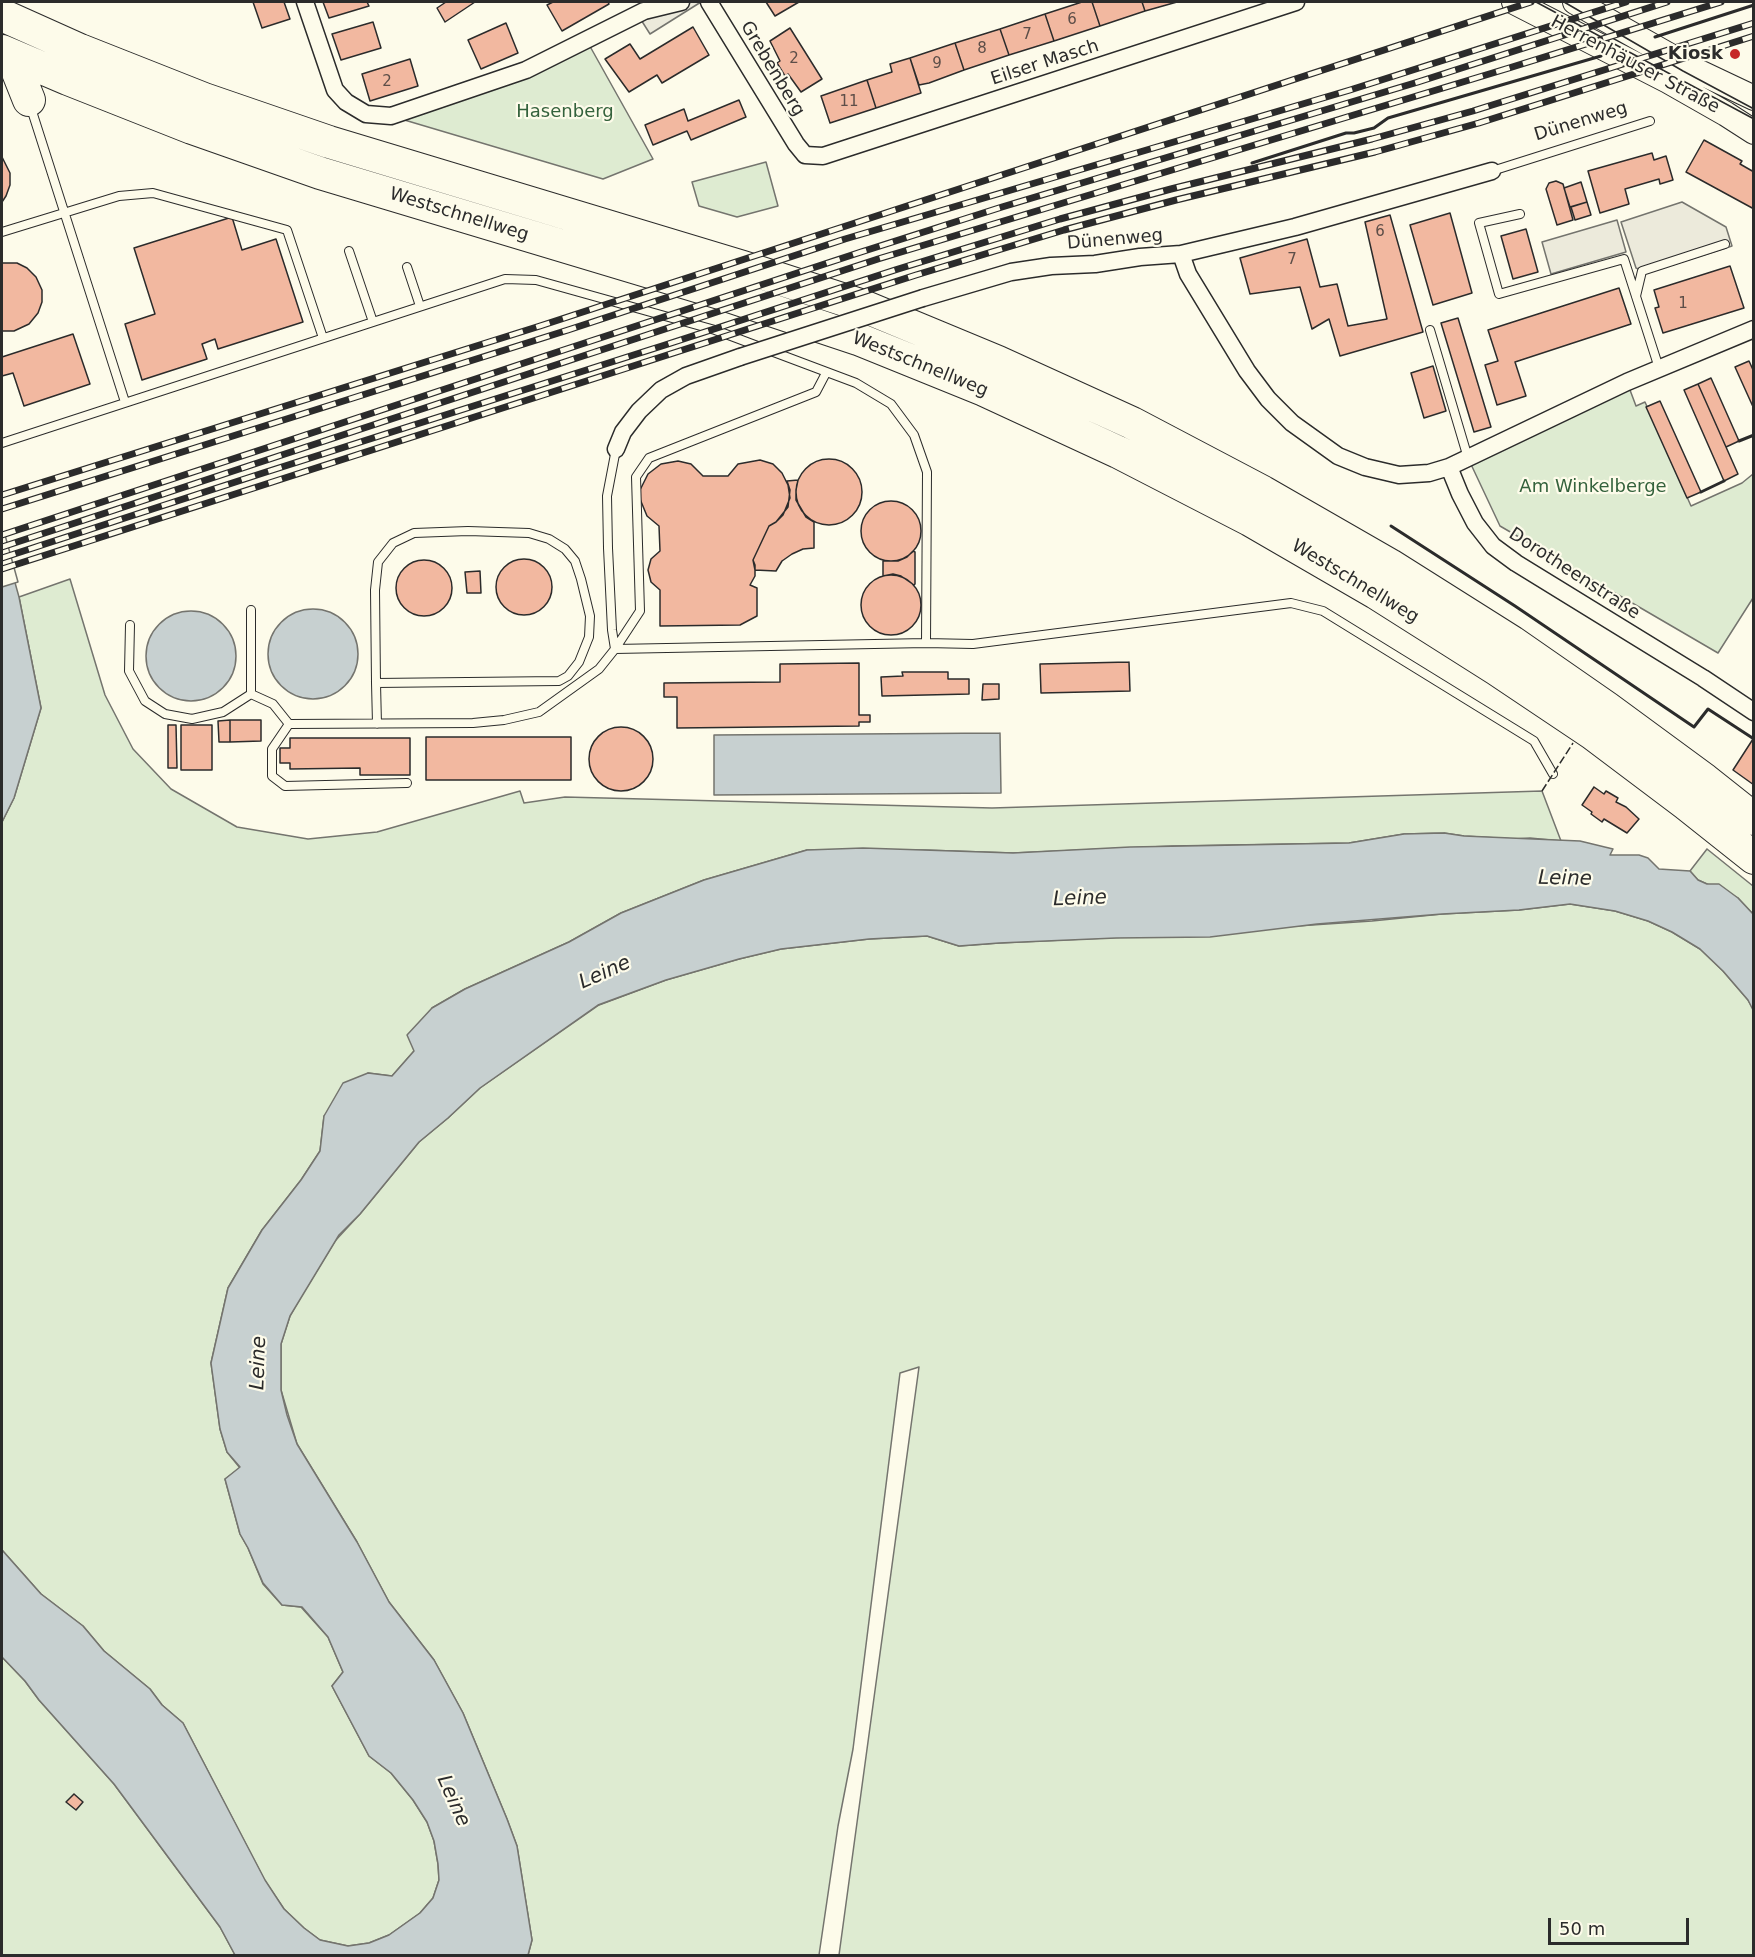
<!DOCTYPE html>
<meta charset="utf-8">
<style>
body{margin:0}
#map{position:relative;width:1755px;height:1957px;overflow:hidden;background:#fdfbea;font-family:"DejaVu Sans",sans-serif}
canvas{display:block}
.frame{position:absolute;inset:0;border:3px solid #2b2b2b;pointer-events:none}
.scale{position:absolute;left:1548px;top:1918px;width:141px;height:27px;box-sizing:border-box;border:3px solid #2b2b2b;border-top:0;padding-left:8px;font-size:18px;line-height:21px;white-space:nowrap;color:#2b2b2b;-webkit-text-stroke:4px #fdfbea;paint-order:stroke}
</style>
<div id="map">
<canvas width="1755" height="1957"></canvas>
<div class="frame"></div>
<div class="scale">50 m</div>
</div>
<script>
const c = document.querySelector('canvas').getContext('2d');
c.lineJoin = 'round';
function fill(path, color) { c.fillStyle = color; c.fill(path, 'evenodd'); }
const toPath = rows => new Path2D(rows.map(r => 'M' + r).join(''));
function stroke(path, color, width, dash) { c.strokeStyle = color; c.lineWidth = width; c.lineCap = dash ? 'butt' : 'round'; c.setLineDash(dash || []); c.stroke(path); }
function drawText(font, color, halo, rows, align = 'center') {
  c.font = font + ' "DejaVu Sans",sans-serif'; c.lineWidth = 4.5; c.setLineDash([]); c.textBaseline = 'middle'; c.strokeStyle = halo; c.fillStyle = color; for (const [text, x, y, turn = 0] of rows) {
    c.save(); c.translate(x, y); c.rotate((+turn || 0) * Math.PI / 180); c.textAlign = isNaN(turn) ? turn : align; if (halo) c.strokeText(text, 0, 0); c.fillText(text, 0, 0); c.restore();
  }
}
const green = toPath([
 [587,41,653,159,603,179,391,116,587,41],
 [766,162,778,206,737,217,699,206,692,182,766,162],
 [1627,382,1636,406,1645,402,1691,506,1742,483,1753,474,1753,598,1718,653,1500,526,1468,458,1627,382],
 [70,579,105,695,133,749,171,789,237,827,308,839,377,832,520,791,524,803,565,797,992,808,1542,791,1561,841,1530,838,1514,839,1464,836,1444,833,1404,834,1349,843,1172,846,1013,853,924,850,807,850,704,880,621,913,569,942,465,989,432,1008,414,1051,392,1076,368,1073,324,1116,320,1151,301,1180,262,1230,228,1288,211,1363,220,1429,227,1452,240,1468,225,1479,240,1534,248,1548,263,1584,282,1605,301,1607,328,1637,343,1672,332,1686,369,1756,391,1773,413,1800,427,1822,434,1841,438,1864,439,1880,433,1898,420,1913,389,1935,369,1943,348,1946,320,1940,304,1928,284,1909,265,1881,183,1723,162,1705,150,1689,104,1651,83,1626,41,1594,2,1550,2,822,14,798,41,708,19,597,70,579],
 [1707,849,1753,886,1753,914,1738,898,1698,880,1690,871,1707,849],
 [1570,904,1615,911,1648,921,1672,932,1700,949,1723,971,1748,1000,1754,1010,1753,1955,839,1955,919,1367,900,1373,853,1749,838,1826,819,1955,528,1955,532,1940,517,1846,507,1819,463,1713,434,1660,389,1602,357,1542,297,1444,281,1390,281,1344,290,1316,305,1290,335,1241,360,1214,419,1142,448,1118,480,1088,599,1005,666,980,739,959,781,949,869,939,927,936,959,946,999,943,1147,936,1372,921,1442,914,1519,910,1570,904],
 [2,1657,25,1681,39,1700,114,1784,220,1927,235,1955,2,1955,2,1657]
]);
const parking = toPath([
 [681,2,701,2,650,34,638,15,681,2],
 [1682,202,1726,227,1732,246,1647,273,1636,268,1621,222,1682,202],
 [1617,220,1626,252,1551,274,1542,242,1617,220]
]);
const water = toPath([
 [2,536,19,597,41,708,14,798,2,822,2,536],
 '268 654a45 45 0 1 1 90 0a45 45 0 1 1-90 0Z',
 '146 656a45 45 0 1 1 90 0a45 45 0 1 1-90 0Z',
 [1000,733,1001,793,714,795,714,735,1000,733],
 [1444,833,1464,836,1580,841,1613,849,1610,855,1639,855,1648,858,1659,869,1690,871,1698,880,1707,884,1719,884,1738,898,1753,914,1753,1010,1748,1000,1723,971,1700,949,1672,932,1648,921,1615,911,1570,904,1519,910,1442,914,1317,924,1210,937,1116,938,999,943,959,946,927,936,869,939,781,949,739,959,666,980,598,1005,480,1088,448,1118,419,1142,360,1214,339,1235,290,1316,281,1344,281,1390,287,1415,297,1444,357,1542,389,1602,434,1660,463,1713,507,1819,517,1846,532,1940,528,1955,235,1955,220,1927,114,1784,39,1700,25,1681,2,1657,2,1550,41,1594,83,1626,104,1651,150,1689,162,1705,183,1723,265,1880,284,1909,304,1928,320,1940,348,1946,369,1943,389,1935,420,1913,433,1898,439,1880,438,1864,434,1841,427,1822,413,1800,391,1773,369,1756,332,1686,343,1672,328,1637,302,1607,282,1605,263,1583,248,1548,240,1534,225,1479,240,1467,227,1452,220,1429,211,1363,228,1288,262,1230,301,1180,320,1151,324,1116,343,1083,368,1073,392,1076,414,1051,407,1035,432,1008,465,989,569,942,621,913,704,880,807,850,863,848,1013,853,1130,847,1349,843,1404,834,1444,833]
]);
const pier = toPath([
 [2,533,5,535,18,582,2,587,2,533]
]);
const building = toPath([
 [253,2,284,2,290,19,262,28,253,2],
 [323,2,367,2,369,6,329,18,323,2],
 [446,2,475,2,445,22,437,8,446,2],
 [553,2,608,2,609,4,562,31,547,5,553,2],
 [766,2,799,2,775,16,766,2],
 [1082,2,1092,2,1100,26,1054,41,1045,14,1082,2],
 [1092,2,1142,2,1145,11,1100,26,1092,2],
 [1142,2,1177,2,1145,11,1142,2],
 [1045,14,1054,41,1009,55,1000,29,1045,14],
 [373,22,381,48,341,60,332,34,373,22],
 [506,23,518,53,481,69,468,40,506,23],
 [693,27,709,55,662,83,657,75,629,92,605,59,630,44,640,59,693,27],
 [790,28,822,79,801,92,788,74,785,76,777,63,780,61,770,41,790,28],
 [1000,29,1009,55,964,70,955,43,1000,29],
 [955,43,964,70,929,83,919,85,910,58,955,43],
 [910,58,921,93,876,108,867,80,892,72,890,64,910,58],
 [410,59,418,86,370,101,362,74,410,59],
 [867,80,876,108,830,123,821,96,867,80],
 [739,100,746,117,691,140,687,131,653,145,645,125,684,109,688,121,739,100],
 [1704,140,1742,161,1740,164,1754,172,1754,209,1686,172,1704,140],
 [1652,153,1654,160,1666,156,1673,180,1660,184,1659,179,1625,189,1629,204,1600,213,1588,171,1652,153],
 [2,157,10,173,10,185,6,196,2,202,2,157],
 [1556,181,1563,184,1573,220,1557,225,1546,189,1549,183,1556,181],
 [1581,182,1587,202,1570,207,1564,188,1581,182],
 [1587,202,1591,215,1575,220,1571,207,1587,202],
 [1450,213,1472,293,1433,305,1410,225,1450,213],
 [1390,215,1423,332,1340,356,1329,319,1312,329,1300,287,1250,294,1240,258,1307,239,1320,287,1337,284,1348,326,1387,319,1365,222,1390,215],
 [232,217,242,250,276,239,303,322,218,349,215,339,202,344,207,359,142,380,125,324,155,314,134,248,232,217],
 [1526,229,1538,272,1513,279,1501,236,1526,229],
 [2,263,17,263,27,268,36,277,42,290,42,302,38,313,29,324,14,331,2,331,2,263],
 [1730,266,1744,308,1663,333,1655,308,1659,307,1654,290,1730,266],
 [1619,288,1631,324,1515,362,1526,396,1497,405,1485,365,1498,361,1488,330,1619,288],
 [1458,318,1491,427,1474,432,1441,323,1458,318],
 [73,334,90,384,24,406,13,373,2,376,2,357,73,334],
 [1749,361,1754,372,1754,409,1735,367,1749,361],
 [1433,366,1446,411,1424,418,1411,373,1433,366],
 [1711,378,1739,441,1726,447,1698,384,1711,378],
 [1698,384,1738,474,1724,481,1684,390,1698,384],
 [1660,401,1701,492,1687,498,1646,407,1660,401],
 '796 492a33 33 0 1 1 66 0a33 33 0 1 1-66 0Z',
 [760,460,773,464,782,473,788,485,790,498,783,515,776,522,769,526,753,560,755,565,755,576,750,585,757,588,757,616,740,625,660,626,660,590,651,582,648,570,651,559,660,551,659,526,647,516,640,499,640,490,648,474,661,464,678,461,691,464,703,476,728,476,738,464,760,460],
 [798,480,796,490,796,500,806,517,814,522,814,548,803,549,792,554,782,561,776,571,755,570,753,560,769,526,776,522,788,507,790,490,787,481,798,480],
 '861 531a30 30 0 1 1 60 0a30 30 0 1 1-60 0Z',
 [913,551,915,552,915,584,914,585,901,576,893,574,883,576,883,561,898,561,907,557,913,551],
 '496 587a28 28 0 1 1 56 0a28 28 0 1 1-56 0Z',
 '396 588a28 28 0 1 1 56 0a28 28 0 1 1-56 0Z',
 [480,571,481,593,467,593,465,572,480,571],
 '861 605a30 30 0 1 1 60 0a30 30 0 1 1-60 0Z',
 [1129,662,1130,691,1041,693,1040,664,1129,662],
 [859,663,859,715,870,715,870,722,859,722,859,726,677,728,677,697,664,697,664,683,780,682,780,664,859,663],
 [902,672,948,672,948,679,969,679,969,694,882,696,881,677,903,676,902,672],
 [983,684,999,684,999,699,982,700,983,684],
 [230,720,261,720,261,741,230,742,230,720],
 [230,720,230,742,219,742,218,721,230,720],
 [168,725,176,725,177,768,168,768,168,725],
 [181,725,212,725,212,770,181,770,181,725],
 '589 759a32 32 0 1 1 64 0a32 32 0 1 1-64 0Z',
 [426,737,571,737,571,780,426,780,426,737],
 [290,738,410,738,410,775,360,775,360,768,290,769,290,763,280,763,280,748,290,748,290,738],
 [1753,739,1754,739,1754,785,1733,770,1753,739],
 [1594,787,1604,794,1606,791,1618,798,1616,802,1626,807,1639,819,1627,833,1604,819,1602,822,1591,814,1592,812,1582,805,1594,787],
 [74,1794,83,1802,76,1810,66,1802,74,1794]
]);
const lane = toPath([
 [30,105,125,402],
 [1492,171,1650,121],
 [1520,214,1479,223,1499,294,1624,259,1659,368],
 [2,232,119,196,153,193,287,230,323,338],
 [349,251,373,322],
 [407,267,420,306],
 [1636,296,1642,271,1725,244],
 [1430,330,1468,458],
 [2,443,505,279,536,280,715,330,856,383,891,404,914,435,927,472,926,643],
 [251,610,251,694],
 [130,625,129,671,145,701,165,714,192,719,223,712,251,694,273,704,289,724,473,723,504,720,539,712,599,669,615,649,612,630,608,548,607,496,616,449],
 [615,649,926,643,973,644,1291,603,1323,611,1534,741,1553,774],
 [615,649,640,611,636,477,649,458,816,392,826,373],
 [376,683,559,681,568,676,579,662,589,637,590,616,581,579,575,561,565,549,549,539,529,533,468,531,414,533,393,543,378,562,375,590,376,683,377,724],
 [289,724,272,749,272,776,285,786,407,783]
]);
const street = toPath([
 [305,2,335,90,346,102,366,114,391,116,526,70,644,11,681,2],
 [709,2,796,144,805,155,823,156,1296,2],
 [1181,254,1188,274,1247,371,1268,399,1292,423,1338,456,1365,467,1399,475,1429,473,1449,467,1460,494,1475,523,1493,546,1516,563,1703,678,1754,712],
 [923,298,1011,272,1051,266,1095,264,1140,257,1181,254,1295,227,1492,171],
 [616,449,623,432,639,411,661,390,686,376,740,357],
 [1449,467,1627,382,1754,329]
]);
const secondary = toPath([
 [1514,2,1668,81,1726,114,1754,132],
 [1575,2,1695,70,1754,98]
]);
const highway = toPath([
 [2,15,80,50,204,99,329,142,743,267,863,306,998,362,1132,423,1263,492,1390,565,1512,642,1607,708,1705,780,1754,819],
 [2,51,68,79,192,128,320,173,723,294,858,339,984,390,1118,452,1250,520,1376,593,1496,669,1593,734,1686,804,1754,858],
 [11,55,29,100]
]);
const tram = toPath([
 [1536,2,1754,119],
 [1564,2,1683,71,1754,109]
]);
const rail = toPath([
 [2,495,540,326,1531,2],
 [2,509,568,330,845,239,1350,90,1626,2],
 [2,535,861,252,1002,207,1418,82,1667,2],
 [2,547,878,259,1509,68,1721,2],
 [2,558,263,473,665,345,895,270,1060,219,1171,189,1372,139,1473,111,1754,23],
 [2,569,916,275,1064,230,1176,200,1375,152,1479,123,1754,36]
]);
const streetBridge = toPath([
 [740,357,923,298]
]);
const fence = toPath([
 [1542,791,1573,743]
]);
const wall = toPath([
 [1655,37,1754,5],
 [1252,163,1346,133,1354,133,1374,128,1388,118,1601,56],
 [1739,441,1754,435],
 [1701,492,1724,481],
 [1391,526,1515,606,1694,727,1708,709,1754,739]
]);
const markers = [
 [1735,54,6,"#c62828"]
];
const numberNames = [
 ["6",1072,20],
 ["7",1027,35],
 ["8",982,49],
 ["2",794,59],
 ["9",937,64],
 ["2",387,82],
 ["11",849,102],
 ["6",1380,232],
 ["7",1292,260],
 ["1",1683,304]
];
const poiNames = [
 ["Kiosk",1723,54]
];
const streetNames = [
 ["Eilser Masch",1045,63,-18],
 ["Herrenhäuser Straße",1635,65,28],
 ["Grebenberg",772,69,59],
 ["Dünenweg",1581,122,-17],
 ["Westschnellweg",459,215,17],
 ["Dünenweg",1115,240,-5],
 ["Westschnellweg",920,365,22],
 ["Dorotheenstraße",1574,574,33],
 ["Westschnellweg",1355,582,31]
];
const parkNames = [
 ["Hasenberg",565,112],
 ["Am Winkelberge",1593,487]
];
const waterNames = [
 ["Leine",1565,879,1],
 ["Leine",1080,899,-2],
 ["Leine",605,973,-24],
 ["Leine",259,1363,-88],
 ["Leine",453,1801,66]
];
fill(green, '#deebd1');
stroke(green, '#74746e', 1.5);
fill(parking, '#eceadb');
stroke(parking, '#74746e', 1.5);
fill(water, '#c7d0d0');
stroke(water, '#74746e', 1.5);
fill(pier, '#fdfbea');
stroke(pier, '#74746e', 1.5);
fill(building, '#f2b8a0');
stroke(building, '#2b2b2b', 1.5);
stroke(lane, '#2b2b2b', 10);
stroke(street, '#2b2b2b', 19);
stroke(secondary, '#2b2b2b', 26);
stroke(highway, '#2b2b2b', 34);
stroke(lane, '#fdfbea', 8);
stroke(street, '#fdfbea', 16);
stroke(secondary, '#fdfbea', 24);
stroke(highway, '#fdfbea', 32);
stroke(tram, '#2b2b2b', 1.5);
stroke(rail, '#2b2b2b', 7);
stroke(rail, '#fdfbea', 4.5, [14]);
stroke(streetBridge, '#2b2b2b', 19, []);
stroke(streetBridge, '#fdfbea', 16);
stroke(fence, '#2b2b2b', 1.5, [8, 3]);
stroke(wall, '#2b2b2b', 3);
for (const [x, y, r, color] of markers) { const dot = new Path2D(); dot.arc(x, y, r, 0, 2 * Math.PI); c.fillStyle = color; c.fill(dot); stroke(dot, '#fdfbea', 2); }
drawText('15px', '#5d4e48', null, numberNames);
drawText('bold 18px', '#2b2b2b', '#fdfbea', poiNames, 'right');
drawText('18px', '#2b2b2b', '#fdfbea', streetNames);
drawText('18px', '#34623c', '#fdfbea', parkNames);
drawText('italic 20px', '#2b2b2b', '#fdfbea', waterNames);
</script>
